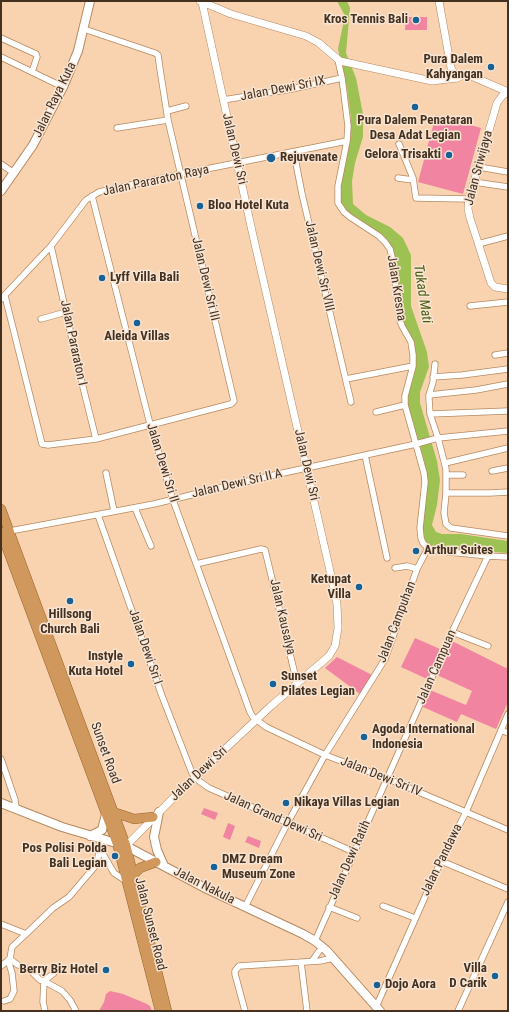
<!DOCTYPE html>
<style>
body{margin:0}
#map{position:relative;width:509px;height:1012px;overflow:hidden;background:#f9d3b0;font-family:"Roboto Condensed",sans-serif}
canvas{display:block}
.frame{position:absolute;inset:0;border:2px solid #443120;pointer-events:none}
</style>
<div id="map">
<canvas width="509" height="1012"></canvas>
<div class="frame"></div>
</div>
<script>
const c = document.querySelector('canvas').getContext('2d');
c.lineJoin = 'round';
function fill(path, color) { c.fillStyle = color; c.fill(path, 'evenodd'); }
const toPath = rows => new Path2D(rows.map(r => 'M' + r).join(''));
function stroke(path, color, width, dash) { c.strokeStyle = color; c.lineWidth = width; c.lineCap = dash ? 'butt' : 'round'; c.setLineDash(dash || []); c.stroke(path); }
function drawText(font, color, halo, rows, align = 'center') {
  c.font = font + ' "Roboto Condensed",sans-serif'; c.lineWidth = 3; c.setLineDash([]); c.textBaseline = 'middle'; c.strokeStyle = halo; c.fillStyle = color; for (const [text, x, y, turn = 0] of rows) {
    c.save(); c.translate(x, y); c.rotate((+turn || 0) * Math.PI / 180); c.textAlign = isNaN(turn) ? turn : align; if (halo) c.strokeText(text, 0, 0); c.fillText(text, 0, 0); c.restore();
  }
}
const green = toPath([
 [406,17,427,17,427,30,405,30],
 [436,115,481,128,463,194,418,182],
 [415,638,440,649,427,679,401,667],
 [452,641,508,669,508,702,496,729,461,714,457,722,423,707,430,690,466,705,472,691,437,675],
 [337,657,372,675,360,694,325,668],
 [204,808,218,813,215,820,201,814],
 [228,823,235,826,230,840,223,837],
 [248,836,261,841,259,848,245,842],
 [110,991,123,994,147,1004,150,1006,152,1011,99,1011,104,1002,106,994]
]);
const water = toPath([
 [337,1,347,1,350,8,346,53,356,78,363,114,363,137,355,163,352,181,353,204,366,215,390,227,403,238,411,255,411,306,427,352,429,367,420,392,420,403,437,461,440,480,437,505,432,525,436,532,442,534,461,534,508,541,508,553,439,548,430,545,424,539,421,528,427,483,424,460,407,406,406,396,414,356,402,321,394,256,391,246,386,239,345,211,340,205,338,196,351,136,351,119,347,88,338,49,343,25,344,14]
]);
const minor = toPath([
 [1,38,36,54,37,57,32,72],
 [1,57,63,87],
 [338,60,342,78,348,126,347,141,338,186,338,203,344,212,350,217,379,236,385,242,390,249,392,257,400,321,402,326,411,342,413,355,413,366,405,396,405,405,424,473,425,482,420,528,421,538,423,543,428,548,439,551,488,556,508,557],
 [223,100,292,89,342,78],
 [167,111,186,106],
 [117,128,168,120],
 [399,144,413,178,416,198,469,199],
 [294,153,302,194,351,402],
 [1,164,14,173],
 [479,167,508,172],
 [398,178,413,180],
 [474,182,508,187],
 [92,196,150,424,173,500,250,712,253,717,266,727,325,755,386,778,508,830],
 [478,244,508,236],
 [51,246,81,379,96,439],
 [5,296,42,444,48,445,96,439,231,404,234,401,168,120,160,69,158,55,155,53,84,29],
 [1,299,51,246,86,200,99,192,181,174,347,141],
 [470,306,508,302],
 [41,319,66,312],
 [495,355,508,353],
 [433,377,462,375,508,369],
 [346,379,413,366],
 [508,384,476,390,429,395,429,399,430,414,438,438,446,469,446,493,444,513,446,524,451,528,508,536],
 [429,395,433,382,435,364],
 [376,412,405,405],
 [430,414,508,411],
 [365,455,387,558],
 [445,463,508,448],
 [492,471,508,468],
 [106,473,114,511],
 [446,475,463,475],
 [446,493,490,493,508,492],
 [135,508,151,546],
 [98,515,162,696,192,773,199,781,209,788,354,852],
 [10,531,154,504,265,477,416,444,438,438,508,431],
 [196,564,261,549,265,550,297,683],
 [395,568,407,566,417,569],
 [452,632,488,646],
 [501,730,508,733],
 [1,759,15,800,16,809],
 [100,849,114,873,126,881],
 [441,861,508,889],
 [383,906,415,918],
 [245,907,287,824,325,755,385,659,417,569,428,548],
 [329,907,357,918],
 [1,924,26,934,53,908,69,897,97,864,101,839],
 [315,941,452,632,488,556],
 [10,959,18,965,29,969,40,980,44,981,54,973],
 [312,961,322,947],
 [301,962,307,1011],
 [1,966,10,959,12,947,26,934],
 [4,1001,10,999,14,991,12,973,8,960],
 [376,1007,441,861,466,812,508,714],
 [45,1011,43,1002,44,981,62,991,70,1000,76,1011],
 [245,1011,235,974,235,971,239,966,320,961,333,958],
 [458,1011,508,902]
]);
const tertiary = toPath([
 [200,1,231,14,306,36,319,43,340,61,432,81,457,78,463,75,469,75,508,92],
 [439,1,451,68,457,78],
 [508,92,502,96,497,103,469,199,468,209,470,218,491,283,495,287,508,289],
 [126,846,178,793,271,706,329,656,335,646,338,628,337,604,328,562,252,231,202,2]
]);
const secondary = toPath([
 [1,191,33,145,63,87,78,51,90,1],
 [1,803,62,827,126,846,207,889,303,934,315,941,326,950,380,1011],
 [159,812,154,837,157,850,164,866],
 [90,836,102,830,106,814]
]);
const trunk = toPath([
 [1,509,126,846,167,1011],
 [1,532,117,843,160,1011],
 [113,812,134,819,153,817],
 [133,875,140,868,156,862]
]);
const markers = [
 [416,20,4,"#176195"],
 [491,67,4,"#176195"],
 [415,107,4,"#176195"],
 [449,155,4,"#176195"],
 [271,158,5,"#176195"],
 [200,206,4,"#176195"],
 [102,278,4,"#176195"],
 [137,323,4,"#176195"],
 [416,551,4,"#176195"],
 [359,587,4,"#176195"],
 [70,601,4,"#176195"],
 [131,664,4,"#176195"],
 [273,684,4,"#176195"],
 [364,737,4,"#176195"],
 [286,803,4,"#176195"],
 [115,856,4,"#176195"],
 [214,867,4,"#176195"],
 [106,970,4,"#176195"],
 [495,976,4,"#176195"],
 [377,985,4,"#176195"]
];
const poiNames = [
 ["Kros Tennis Bali",408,20,"right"],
 ["Pura Dalem",483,60,"right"],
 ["Kahyangan",483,75,"right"],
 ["Pura Dalem Penataran",415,121,"center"],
 ["Desa Adat Legian",415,136,"center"],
 ["Gelora Trisakti",441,155,"right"],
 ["Rejuvenate",280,158],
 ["Bloo Hotel Kuta",208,206],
 ["Lyff Villa Bali",110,278],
 ["Aleida Villas",137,337,"center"],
 ["Arthur Suites",424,551],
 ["Ketupat",351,580,"right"],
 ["Villa",351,595,"right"],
 ["Hillsong",70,615,"center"],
 ["Church Bali",70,630,"center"],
 ["Instyle",123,657,"right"],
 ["Kuta Hotel",123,672,"right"],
 ["Sunset",281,677],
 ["Pilates Legian",281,692],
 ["Agoda International",372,730],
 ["Indonesia",372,745],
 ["Nikaya Villas Legian",294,803],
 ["Pos Polisi Polda",107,849,"right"],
 ["Bali Legian",107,864,"right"],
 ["DMZ Dream",222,860],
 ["Museum Zone",222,875],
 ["Villa",487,969,"right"],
 ["D Carik",487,984,"right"],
 ["Berry Biz Hotel",98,970,"right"],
 ["Dojo Aora",385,985]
];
const streetNames = [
 ["Jalan Dewi Sri IX",283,89,-11],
 ["Jalan Raya Kuta",55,100,-64],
 ["Jalan Dewi Sri",234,149,77],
 ["Jalan Sriwijaya",479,168,-75],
 ["Jalan Pararaton Raya",156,181,-12],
 ["Jalan Dewi Sri VIII",319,266,77],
 ["Jalan Dewi Sri III",205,279,77],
 ["Jalan Kresna",396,288,81],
 ["Jalan Pararaton I",73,343,78],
 ["Jalan Dewi Sri II",162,463,73],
 ["Jalan Dewi Sri",306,465,77],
 ["Jalan Dewi Sri II A",237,484,-13],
 ["Jalan Kausalya",282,617,77],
 ["Jalan Campuhan",397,622,-69],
 ["Jalan Dewi Sri I",145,647,71],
 ["Jalan Campuan",437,667,-66],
 ["Sunset Road",105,753,70],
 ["Jalan Dewi Sri",199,774,-43],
 ["Jalan Dewi Sri IV",381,777,22],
 ["Jalan Grand Dewi Sri",273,817,24],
 ["Jalan Dewi Ratih",350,860,-66],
 ["Jalan Pandawa",442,860,-64],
 ["Jalan Nakula",204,886,27],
 ["Jalan Sunset Road",150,924,76]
];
const waterNames = [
 ["Tukad Mati",422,294,81]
];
fill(green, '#f184a0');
fill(water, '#9ec153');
stroke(minor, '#b5895f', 7);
stroke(tertiary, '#b5895f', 8);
stroke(secondary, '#b5895f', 10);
stroke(trunk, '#97642c', 10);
stroke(minor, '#fff', 5.5);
stroke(tertiary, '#fff', 7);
stroke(secondary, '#fff', 8);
stroke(trunk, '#d0985c', 9);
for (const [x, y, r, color] of markers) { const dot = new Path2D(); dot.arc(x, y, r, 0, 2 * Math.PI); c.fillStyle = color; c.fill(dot); stroke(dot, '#f8e4d3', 1.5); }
drawText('bold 13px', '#443120', '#f8e4d3', poiNames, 'left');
drawText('13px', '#443120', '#f8e4d3', streetNames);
drawText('italic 14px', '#485e10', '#f8e4d3', waterNames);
</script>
